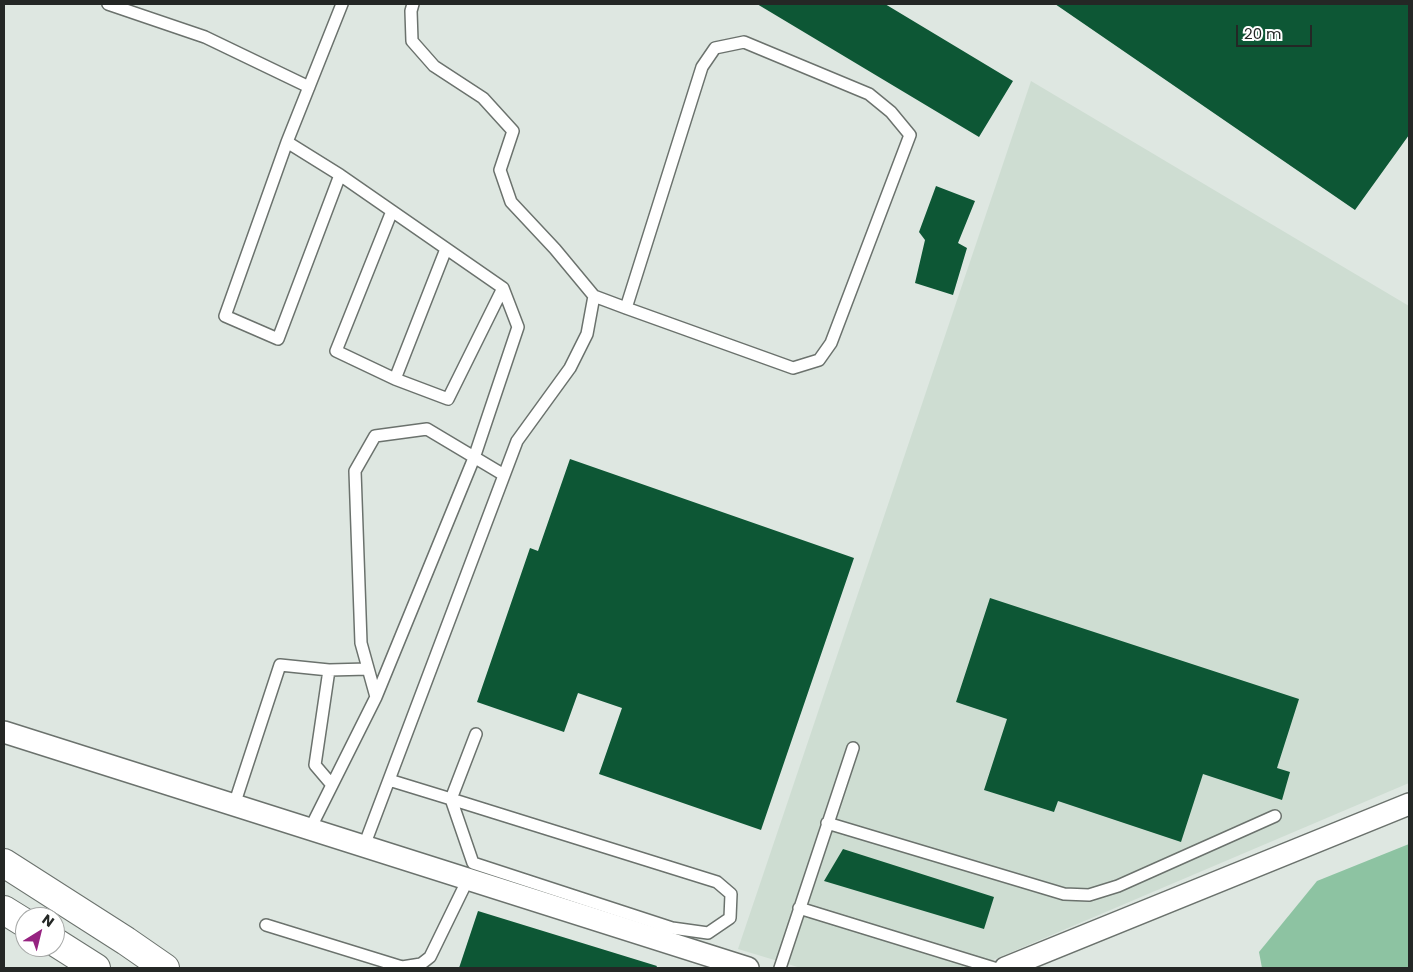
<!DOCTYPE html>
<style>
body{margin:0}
#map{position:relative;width:1413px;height:972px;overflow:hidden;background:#dee7e1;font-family:Poppins,sans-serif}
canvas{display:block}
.frame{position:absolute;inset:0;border:5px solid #242725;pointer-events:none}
.north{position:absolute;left:15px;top:907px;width:50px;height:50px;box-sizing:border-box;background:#fff;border:1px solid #a7a9a8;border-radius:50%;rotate:36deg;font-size:14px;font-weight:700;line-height:20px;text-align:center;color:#242725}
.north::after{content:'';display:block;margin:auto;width:18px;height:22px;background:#962280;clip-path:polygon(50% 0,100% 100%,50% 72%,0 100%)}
.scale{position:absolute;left:1236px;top:25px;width:76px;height:22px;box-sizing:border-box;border:2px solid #242725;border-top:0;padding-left:6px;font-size:15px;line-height:18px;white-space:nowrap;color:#242725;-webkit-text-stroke:4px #fff;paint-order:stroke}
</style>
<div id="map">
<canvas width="1413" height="972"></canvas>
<div class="frame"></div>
<div class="north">N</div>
<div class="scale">20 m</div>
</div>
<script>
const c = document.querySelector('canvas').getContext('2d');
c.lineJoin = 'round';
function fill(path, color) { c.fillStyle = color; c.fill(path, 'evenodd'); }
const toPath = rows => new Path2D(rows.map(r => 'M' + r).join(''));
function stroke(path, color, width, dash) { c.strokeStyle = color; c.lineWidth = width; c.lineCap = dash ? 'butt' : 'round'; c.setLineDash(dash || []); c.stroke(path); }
const built = toPath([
 [1031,81,1409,306,1409,783,974,968,801,968,738,949]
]);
const green = toPath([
 [1409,844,1409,968,1262,968,1259,952,1317,881]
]);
const building = toPath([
 [757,4,885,4,1013,81,979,137],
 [1055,4,1409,4,1409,135,1355,210],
 [936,186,975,201,958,243,967,248,953,295,915,283,925,240,919,232],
 [570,459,854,558,761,830,599,774,622,708,578,693,564,732,477,702,530,548,538,551],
 [990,598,1299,699,1277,768,1290,772,1282,800,1203,774,1181,842,1058,801,1054,812,984,790,1007,719,956,702],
 [843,849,994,897,984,929,824,881],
 [478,911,657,966,656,968,459,968]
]);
const lane = toPath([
 [108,4,205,37,309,87],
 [287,142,342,4],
 [340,175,278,339,225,316,287,142,340,175,503,288,518,327,474,458,376,697],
 [392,211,336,351,395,379,446,249],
 [594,296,626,308,793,368,819,360,831,343,910,135,891,112,869,94,744,42,715,48,702,67,626,308],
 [395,379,448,399,503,288],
 [329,670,315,765,332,785],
 [389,780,451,799,476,734],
 [451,799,717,882,731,894,730,918,708,933,672,928,473,863,451,799],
 [234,805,280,665,329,670,368,669],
 [827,823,1064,894,1089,895,1118,886,1275,816],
 [310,829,376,697,361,643,355,471,375,436,427,429,504,475],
 [364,846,517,441,570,368,587,334,594,296,555,249,511,202,500,170,513,131,483,98,434,66,412,41,411,11,413,4],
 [799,908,994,968],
 [266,925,402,967,421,964,430,957,468,879],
 [780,968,853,748]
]);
const street = toPath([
 [4,732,748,968],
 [1005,968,1409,804]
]);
const primary = toPath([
 [4,863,126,941,165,968],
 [4,910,25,923],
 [55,942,96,968]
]);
fill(built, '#ceddd2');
fill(green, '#8dc3a2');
fill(building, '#0d5735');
stroke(lane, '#6b726d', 14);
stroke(street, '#6b726d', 24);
stroke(primary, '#6b726d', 30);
stroke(lane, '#fff', 11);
stroke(street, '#fff', 21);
stroke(primary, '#fff', 28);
</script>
